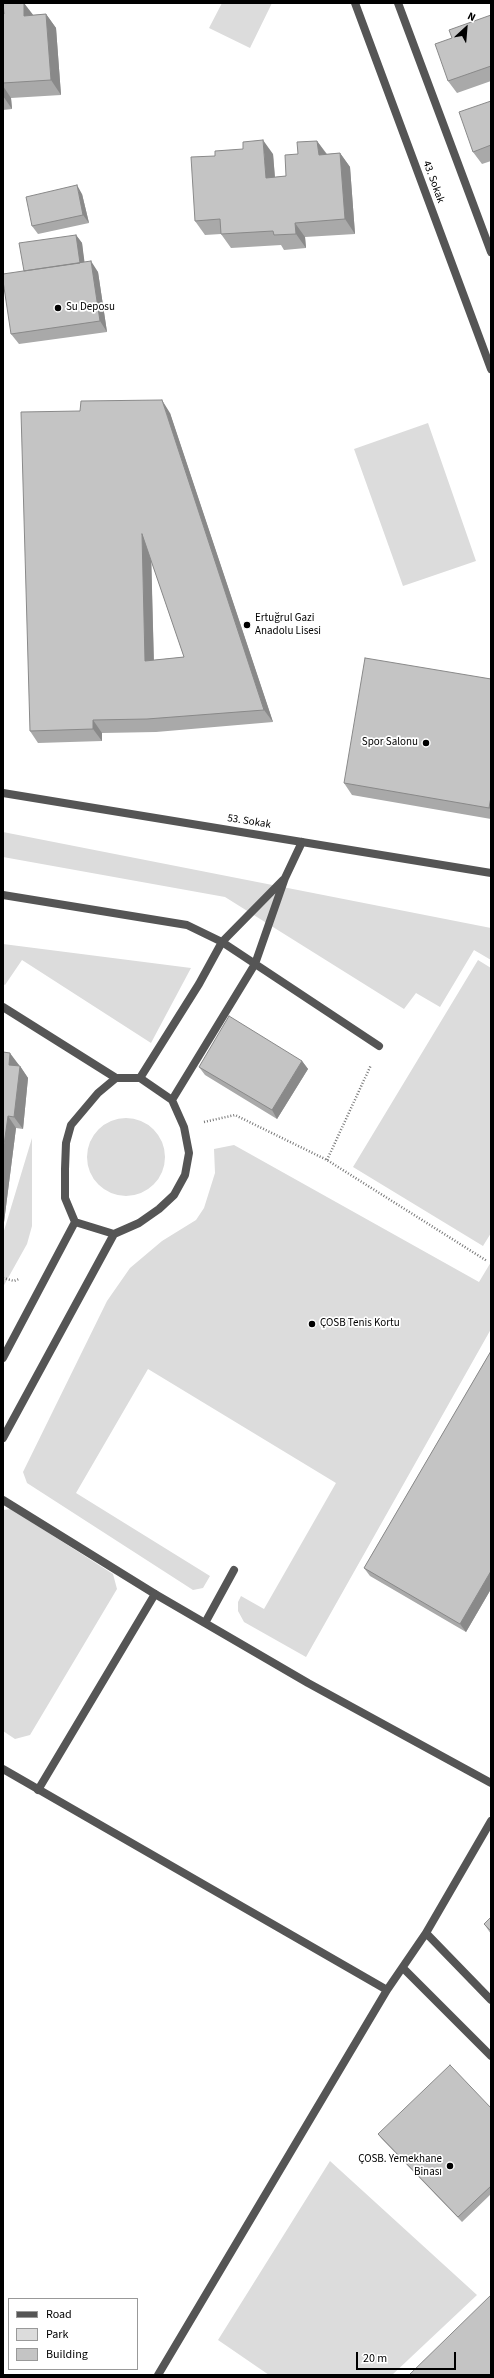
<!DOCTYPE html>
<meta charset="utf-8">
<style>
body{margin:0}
#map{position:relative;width:494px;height:2378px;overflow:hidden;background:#fff;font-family:"Source Sans 3",sans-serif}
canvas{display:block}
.frame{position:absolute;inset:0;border:4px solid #000;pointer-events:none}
.legend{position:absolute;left:8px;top:2298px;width:130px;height:72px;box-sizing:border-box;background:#fff;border:1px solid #999;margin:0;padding:5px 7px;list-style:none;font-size:12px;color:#000}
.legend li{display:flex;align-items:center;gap:8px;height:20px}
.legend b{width:20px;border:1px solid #999}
.north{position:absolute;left:446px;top:8px;width:40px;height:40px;-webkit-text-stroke:3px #fff;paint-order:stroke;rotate:26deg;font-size:11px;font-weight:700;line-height:16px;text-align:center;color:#000}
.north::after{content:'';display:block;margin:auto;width:14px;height:18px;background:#000;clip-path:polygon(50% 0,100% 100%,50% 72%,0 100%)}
.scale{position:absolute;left:356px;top:2352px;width:100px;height:18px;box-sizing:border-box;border:2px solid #000;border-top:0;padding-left:5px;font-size:12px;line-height:14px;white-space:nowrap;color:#000;-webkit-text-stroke:3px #fff;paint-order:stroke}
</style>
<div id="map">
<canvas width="494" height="2378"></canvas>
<div class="frame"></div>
<ul class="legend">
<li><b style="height:5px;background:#555"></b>Road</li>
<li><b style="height:11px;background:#dcdcdc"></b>Park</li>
<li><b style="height:11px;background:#c4c4c4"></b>Building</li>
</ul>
<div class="north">N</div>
<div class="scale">20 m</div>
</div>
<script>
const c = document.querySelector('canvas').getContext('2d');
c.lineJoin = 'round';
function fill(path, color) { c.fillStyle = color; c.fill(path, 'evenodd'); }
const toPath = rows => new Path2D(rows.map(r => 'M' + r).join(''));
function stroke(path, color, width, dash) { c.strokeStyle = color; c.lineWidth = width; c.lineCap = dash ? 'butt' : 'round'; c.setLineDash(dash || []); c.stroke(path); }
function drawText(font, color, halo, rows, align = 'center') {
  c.font = font + ' "Source Sans 3",sans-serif'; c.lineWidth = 3.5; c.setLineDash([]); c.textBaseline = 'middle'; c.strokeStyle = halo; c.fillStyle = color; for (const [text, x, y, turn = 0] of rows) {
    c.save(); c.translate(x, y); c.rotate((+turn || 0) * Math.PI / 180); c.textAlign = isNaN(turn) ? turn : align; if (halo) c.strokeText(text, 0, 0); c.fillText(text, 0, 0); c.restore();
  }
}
const green = toPath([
 [222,3,272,3,250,48,209,28],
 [428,423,476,561,403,586,354,449],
 [3,832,491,928,491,960,474,950,440,1007,416,993,404,1009,225,897,3,857],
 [3,944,191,968,151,1043,22,960,5,985,3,984],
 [478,960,491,968,491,1233,483,1246,353,1167],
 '87 1157a39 39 0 1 1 78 0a39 39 0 1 1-78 0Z',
 [32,1138,32,1226,27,1244,3,1287,3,1234],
 [234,1145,479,1282,491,1262,491,1329,306,1657,244,1622,238,1611,238,1602,241,1596,264,1609,336,1483,148,1369,76,1493,210,1576,203,1588,193,1590,27,1483,23,1472,107,1301,130,1268,162,1241,196,1220,204,1208,215,1173,214,1149],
 [11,1509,113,1574,117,1589,30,1735,15,1739,3,1731,3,1510],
 [330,2161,477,2295,392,2375,269,2375,218,2340]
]);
const path = toPath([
 [204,1122,235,1115,327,1160,487,1261],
 [327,1160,371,1065],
 [3,1278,14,1281,19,1279]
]);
const lane = toPath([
 [3,895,187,925,222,942,379,1046],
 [3,1007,116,1078],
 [116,1078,140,1078,172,1100,184,1127,189,1153,185,1175,174,1195,159,1209,139,1223,114,1234,75,1222,65,1198,65,1169,66,1143,71,1125,98,1093,116,1078],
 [140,1078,199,984,222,942,283,880],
 [172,1100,255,964,285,878,302,842],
 [3,1358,75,1222],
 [3,1438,114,1234],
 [3,1500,155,1594,308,1683,491,1783],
 [205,1623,234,1570],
 [3,1769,387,1990],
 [426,1933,491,2000],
 [403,1968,491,2056],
 [158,2375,387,1990,426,1933,491,1821]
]);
const street = toPath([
 [355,3,491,369],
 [398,3,491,252],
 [3,793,491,873],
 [38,1790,155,1594]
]);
const wall = toPath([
 [46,14,56,28,61,95,11,98,12,109,3,110,3,15,33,15],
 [491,15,491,81,457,93,448,81,452,38],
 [491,101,491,161,482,164,473,152],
 [317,141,327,154,340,153,350,167,355,234,305,237,306,248,284,250,281,245,231,248,221,234,205,235,195,221,273,154,275,177,286,176,298,154],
 [82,194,89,223,38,234,32,226],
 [76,235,82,243,84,262,98,272,107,332,19,344,11,334],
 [170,413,273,722,156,732,102,733,102,741,38,743,30,731],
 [151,560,184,657,154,660],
 [491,679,491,819,352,795,344,783],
 [3,1052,19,1065,19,1066,20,1066,28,1078,23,1129,16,1128,3,1230],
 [302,1061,308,1069,277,1119,205,1075,199,1067],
 [491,1351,491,1589,466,1632,370,1576,364,1568],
 [491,1917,491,1934,484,1924],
 [491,2108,491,2194,462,2222,381,2138,378,2134]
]);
const shadedWall = toPath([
 [24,3,34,16,24,16],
 [46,14,56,28,61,95,51,80],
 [3,86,11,98,12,109,3,96],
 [263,140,273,154,276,192,266,178],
 [317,141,327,155,319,155],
 [340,153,350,167,355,234,345,219],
 [77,185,82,194,89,223,83,215],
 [295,223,305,237,306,248,296,234],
 [76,235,82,243,86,273,80,265],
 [91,261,98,272,107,332,100,321],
 [162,400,170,413,273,722,264,710],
 [142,534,151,546,154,673,145,661],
 [93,720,102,733,102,741,93,729],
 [491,797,491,810,489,808],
 [10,1053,19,1065,17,1077,9,1065],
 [302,1061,308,1069,277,1119,272,1110],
 [20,1066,28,1078,23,1129,14,1117],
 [8,1116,16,1128,3,1230,3,1152],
 [491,1571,491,1589,466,1632,460,1624]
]);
const building = toPath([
 [3,3,24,3,24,16,46,14,51,80,3,83,3,15,4,14,3,3],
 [491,15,491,66,448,81,435,44,452,38,449,30,491,15],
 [491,101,491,145,473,152,459,112,491,101],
 [263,140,266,178,286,176,285,155,298,154,297,142,317,141,319,155,340,153,345,219,295,223,296,234,274,235,273,231,221,234,220,219,195,221,191,157,215,156,215,151,243,149,243,142,263,140],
 [77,185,83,215,32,226,26,197,77,185],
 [76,235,80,263,24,271,19,243,76,235],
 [91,261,100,321,11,334,3,281,3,274,91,261],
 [162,400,264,710,147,719,93,720,93,729,30,731,21,412,80,411,81,401,162,400],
 [142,534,184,657,145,661,142,534],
 [365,658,491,679,491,797,489,808,344,783,365,658],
 [229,1016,302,1061,272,1110,199,1067,229,1016],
 [3,1052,10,1053,9,1065,20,1066,14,1117,8,1116,3,1152,3,1052],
 [491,1351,491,1571,460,1624,364,1568,491,1351],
 [491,1917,491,1931,484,1924,491,1917],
 [450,2065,491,2108,491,2186,458,2217,378,2134,450,2065],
 [491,2295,491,2375,409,2375,491,2295]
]);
const markers = [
 [58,308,4,"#000"],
 [247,625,4,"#000"],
 [426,743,4,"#000"],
 [312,1324,4,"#000"],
 [450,2166,4,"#000"]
];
const streetNames = [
 ["43. Sokak",433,182,70],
 ["53. Sokak",249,822,9]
];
const poiNames = [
 ["Su Deposu",66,308],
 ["Ertuğrul Gazi",255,619],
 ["Anadolu Lisesi",255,632],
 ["Spor Salonu",418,743,"right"],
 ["ÇOSB Tenis Kortu",320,1324],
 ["ÇOSB. Yemekhane",442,2160,"right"],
 ["Binası",442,2173,"right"]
];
fill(green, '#dcdcdc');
stroke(path, '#777', 2.5, [1, 2]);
stroke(lane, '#555', 8);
stroke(street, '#555', 8);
fill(wall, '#a9a9a9');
fill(shadedWall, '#898989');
fill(building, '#c4c4c4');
stroke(building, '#898989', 1);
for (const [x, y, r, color] of markers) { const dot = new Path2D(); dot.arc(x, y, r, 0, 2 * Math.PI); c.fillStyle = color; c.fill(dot); stroke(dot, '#fff', 1.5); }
drawText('11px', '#000', '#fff', streetNames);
drawText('11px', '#000', '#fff', poiNames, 'left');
</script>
